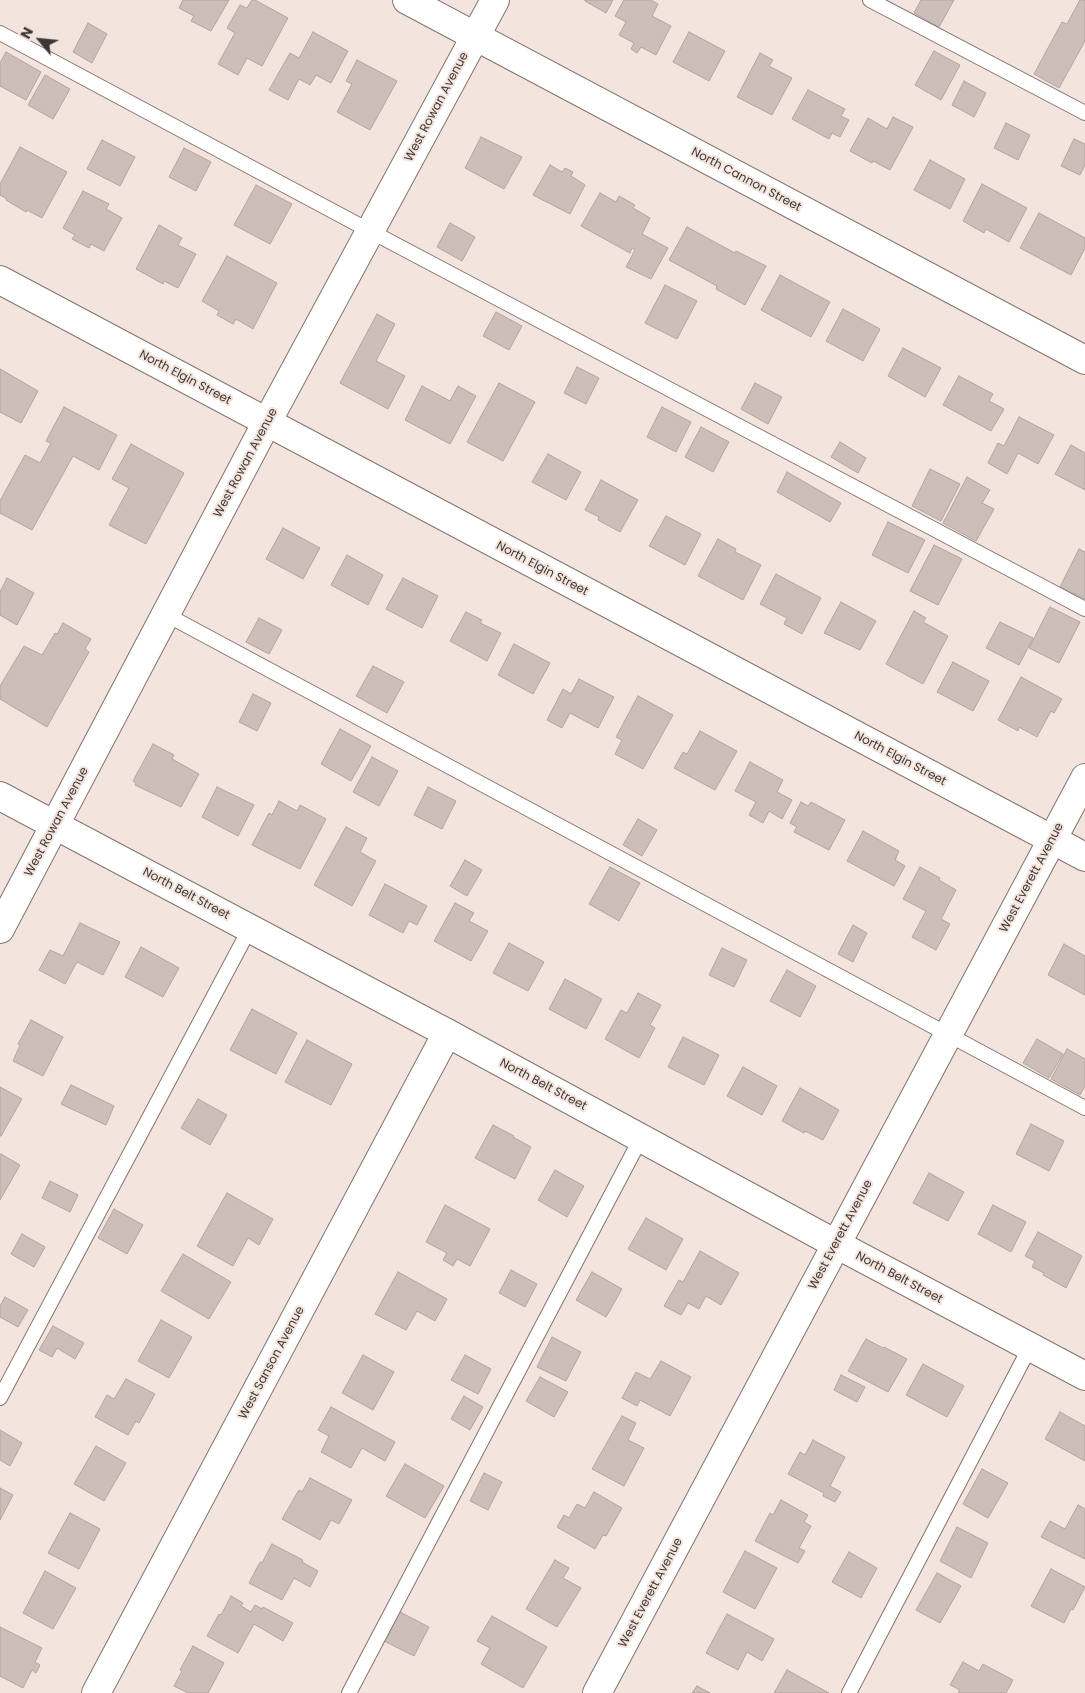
<!DOCTYPE html>
<style>
body{margin:0}
#map{position:relative;width:1085px;height:1693px;overflow:hidden;background:#f3e4de;font-family:Poppins,sans-serif}
canvas{display:block}
.north{position:absolute;left:15px;top:15px;width:50px;height:50px;-webkit-text-stroke:4px #f3e4de;paint-order:stroke;rotate:298deg;font-size:14px;font-weight:700;line-height:20px;text-align:center;color:#3d3835}
.north::after{content:'';display:block;margin:auto;width:18px;height:22px;background:#3d3835;clip-path:polygon(50% 0,100% 100%,50% 72%,0 100%)}
</style>
<div id="map">
<canvas width="1085" height="1693"></canvas>
<div class="north">N</div>
</div>
<script>
const c = document.querySelector('canvas').getContext('2d');
c.lineJoin = 'round';
function fill(path, color) { c.fillStyle = color; c.fill(path, 'evenodd'); }
const toPath = rows => new Path2D(rows.map(r => 'M' + r).join(''));
function stroke(path, color, width, dash) { c.strokeStyle = color; c.lineWidth = width; c.lineCap = dash ? 'butt' : 'round'; c.setLineDash(dash || []); c.stroke(path); }
function drawText(font, color, halo, rows, align = 'center') {
  c.font = font + ' Poppins,sans-serif'; c.lineWidth = 4; c.setLineDash([]); c.textBaseline = 'middle'; c.strokeStyle = halo; c.fillStyle = color; for (const [text, x, y, turn = 0] of rows) {
    c.save(); c.translate(x, y); c.rotate((+turn || 0) * Math.PI / 180); c.textAlign = isNaN(turn) ? turn : align; if (halo) c.strokeText(text, 0, 0); c.fillText(text, 0, 0); c.restore();
  }
}
const building = toPath([
 [183,0,229,0,211,31,191,21,194,16,179,8,183,0],
 [252,0,255,0,288,18,262,66,247,58,238,75,218,64,235,33,227,28,240,5,247,8,252,0],
 [585,0,613,0,606,13,585,1,585,0],
 [624,0,651,0,658,4,652,16,671,26,656,55,641,47,637,53,631,49,634,43,619,35,626,22,615,16,624,0],
 [921,0,954,0,939,27,914,13,921,0],
 [1080,0,1085,0,1085,41,1059,88,1034,74,1062,22,1067,24,1080,0],
 [88,23,107,34,92,63,73,52,88,23],
 [313,32,348,51,331,83,316,75,310,85,299,79,288,100,269,90,290,53,299,58,313,32],
 [689,32,725,51,709,81,673,62,689,32],
 [934,51,960,65,941,100,915,85,934,51],
 [6,52,41,72,26,100,0,86,0,63,6,52],
 [760,53,773,60,769,66,792,78,772,115,737,97,760,53],
 [357,60,397,81,370,130,337,112,352,84,346,81,357,60],
 [45,75,70,89,53,119,28,105,45,75],
 [964,81,986,93,974,117,952,105,964,81],
 [808,90,845,109,841,116,849,120,840,137,832,133,829,139,792,119,808,90],
 [893,117,913,127,890,170,873,161,872,163,850,151,868,118,887,129,893,117],
 [1006,123,1030,135,1018,160,994,148,1006,123],
 [481,137,522,157,504,189,465,168,481,137],
 [1074,139,1085,144,1085,165,1080,175,1061,166,1074,139],
 [102,140,135,157,120,186,87,169,102,140],
 [20,147,67,172,42,218,27,210,26,212,6,200,7,199,0,195,0,184,20,147],
 [184,148,211,162,196,191,169,177,184,148],
 [930,160,965,179,950,209,914,190,930,160],
 [550,165,562,172,565,168,573,172,571,176,585,185,570,214,533,195,550,165],
 [982,184,1027,208,1009,242,986,229,984,233,963,221,982,184],
 [256,185,292,204,270,244,234,225,256,185],
 [83,191,109,204,106,209,122,218,104,251,91,244,89,248,72,239,75,235,63,228,83,191],
 [600,193,616,202,619,196,635,205,633,208,650,218,642,234,668,248,651,279,626,267,635,250,632,248,630,253,581,226,600,193],
 [1039,213,1085,238,1085,248,1071,275,1020,248,1039,213],
 [450,223,475,237,462,261,437,247,450,223],
 [159,225,182,238,178,245,196,254,178,288,164,281,163,284,136,269,159,225],
 [687,227,735,253,736,251,766,266,745,305,716,289,717,286,669,260,687,227],
 [227,256,277,283,253,329,236,319,233,324,217,315,219,311,202,301,227,256],
 [780,275,830,302,811,337,761,310,780,275],
 [665,285,697,301,677,339,645,323,665,285],
 [843,309,880,329,863,361,826,341,843,309],
 [496,312,522,326,509,350,483,336,496,312],
 [377,314,395,324,376,361,405,376,388,409,340,383,377,314],
 [903,348,941,368,925,397,888,376,903,348],
 [577,367,599,378,586,404,564,393,577,367],
 [0,369,38,391,21,423,0,412,0,369],
 [959,376,993,394,989,401,1004,409,991,431,943,405,959,376],
 [499,383,535,402,503,461,467,442,499,383],
 [755,383,782,397,768,424,741,409,755,383],
 [422,386,450,401,458,386,476,396,450,444,405,420,422,386],
 [64,407,117,435,99,470,73,456,32,530,0,513,0,501,25,455,40,463,51,443,46,441,64,407],
 [662,407,691,422,676,452,647,437,662,407],
 [1019,417,1054,435,1038,464,1018,453,1007,474,988,463,998,443,1004,446,1019,417],
 [701,427,729,442,713,472,685,457,701,427],
 [840,442,866,458,858,473,831,457,840,442],
 [131,444,184,473,146,544,109,525,129,488,112,479,131,444],
 [1071,445,1085,453,1085,490,1055,474,1071,445],
 [548,454,581,472,566,500,532,482,548,454],
 [930,469,960,484,941,521,912,506,930,469],
 [787,472,841,503,830,522,777,492,787,472],
 [967,477,990,490,982,503,994,509,976,541,943,523,967,477],
 [601,480,638,500,620,532,598,520,599,517,585,510,601,480],
 [666,516,701,534,685,565,649,546,666,516],
 [888,522,925,540,908,573,872,555,888,522],
 [283,528,320,548,303,579,266,559,283,528],
 [718,539,736,549,735,552,761,565,743,600,698,576,718,539],
 [934,545,962,559,938,605,910,591,934,545],
 [1079,549,1085,552,1085,599,1060,587,1079,549],
 [347,555,383,575,368,605,331,585,347,555],
 [776,574,821,598,802,634,784,624,787,618,760,604,776,574],
 [7,578,34,593,17,625,0,615,0,592,7,578],
 [403,578,438,596,422,628,386,609,403,578],
 [841,602,876,621,860,650,824,633,841,602],
 [1050,607,1080,622,1059,663,1029,648,1050,607],
 [914,611,926,618,923,622,948,636,923,684,886,664,914,611],
 [466,612,482,620,480,623,501,633,487,661,450,641,466,612],
 [259,618,282,630,269,654,246,642,259,618],
 [1000,622,1033,638,1019,665,986,648,1000,622],
 [63,623,91,639,85,649,89,652,47,727,0,699,0,686,24,646,42,655,55,633,57,634,63,623],
 [514,644,550,663,533,694,498,675,514,644],
 [953,662,989,681,973,711,937,692,953,662],
 [373,666,404,682,387,713,356,696,373,666],
 [1021,677,1062,699,1054,713,1051,711,1037,737,1019,727,1018,731,998,720,1021,677],
 [579,679,614,697,598,728,570,713,562,728,547,720,563,689,571,694,579,679],
 [253,694,271,703,257,731,239,722,253,694],
 [638,696,673,715,643,769,615,754,622,740,616,737,638,696],
 [340,729,371,746,351,781,321,764,340,729],
 [700,731,737,751,715,790,674,768,683,752,687,754,700,731],
 [153,744,174,755,172,759,199,774,181,807,135,785,136,783,133,781,153,744],
 [372,757,398,771,379,806,353,792,372,757],
 [750,762,783,780,777,792,792,800,782,819,769,811,763,823,749,815,756,802,735,791,750,762],
 [217,787,254,805,238,836,202,817,217,787],
 [428,787,456,801,442,829,414,815,428,787],
 [279,801,297,811,300,805,326,819,300,869,252,845,269,813,272,815,279,801],
 [801,802,808,806,811,802,845,820,829,850,794,832,797,827,790,823,801,802],
 [638,819,657,830,642,856,623,845,638,819],
 [346,827,367,838,360,852,376,861,352,906,314,885,346,827],
 [863,831,899,851,895,860,905,866,894,886,847,861,863,831],
 [465,860,482,870,467,896,450,886,465,860],
 [610,867,640,883,619,921,589,904,610,867],
 [920,867,940,878,939,880,956,890,941,919,950,924,936,950,912,937,926,911,903,899,920,867],
 [385,884,427,906,417,925,409,921,403,933,369,915,385,884],
 [455,903,474,913,469,921,488,931,471,961,434,941,455,903],
 [80,923,120,942,103,975,77,962,65,984,39,970,50,950,63,956,80,923],
 [853,925,867,933,853,962,838,954,853,925],
 [509,943,544,962,528,991,493,973,509,943],
 [1064,944,1085,956,1085,995,1048,975,1064,944],
 [141,947,179,968,163,997,125,977,141,947],
 [722,948,747,960,734,987,709,975,722,948],
 [787,970,816,986,800,1017,770,1001,787,970],
 [565,979,602,999,586,1029,549,1009,565,979],
 [638,993,661,1005,650,1025,655,1028,639,1058,605,1039,621,1010,627,1013,638,993],
 [252,1009,297,1033,276,1074,230,1050,252,1009],
 [31,1020,63,1037,43,1076,13,1061,20,1045,18,1044,31,1020],
 [683,1037,719,1055,704,1085,668,1067,683,1037],
 [1037,1039,1063,1054,1049,1078,1023,1063,1037,1039],
 [307,1040,352,1064,331,1105,285,1082,307,1040],
 [1067,1049,1085,1059,1085,1086,1080,1095,1051,1079,1067,1049],
 [743,1067,777,1086,762,1115,727,1096,743,1067],
 [71,1085,114,1106,106,1125,61,1104,71,1085],
 [0,1087,22,1099,1,1136,0,1136,0,1087],
 [800,1088,839,1110,823,1140,805,1131,804,1133,782,1121,800,1088],
 [198,1099,227,1115,210,1145,181,1128,198,1099],
 [1031,1124,1064,1141,1049,1171,1016,1154,1031,1124],
 [493,1125,514,1136,513,1137,531,1147,515,1179,475,1158,493,1125],
 [1,1154,20,1165,0,1200,0,1156,1,1154],
 [555,1170,584,1186,567,1217,538,1200,555,1170],
 [929,1173,964,1192,948,1221,913,1203,929,1173],
 [50,1181,78,1195,70,1212,42,1198,50,1181],
 [227,1193,273,1219,259,1245,248,1238,233,1266,197,1246,227,1193],
 [445,1205,490,1229,470,1266,457,1259,453,1266,443,1260,447,1253,426,1242,445,1205],
 [993,1205,1026,1222,1011,1252,978,1234,993,1205],
 [114,1209,143,1225,127,1254,98,1238,114,1209],
 [646,1218,683,1239,666,1270,628,1249,646,1218],
 [1038,1232,1082,1256,1066,1288,1043,1275,1044,1273,1032,1267,1035,1261,1025,1256,1038,1232],
 [22,1234,45,1247,34,1267,11,1254,22,1234],
 [700,1251,739,1273,721,1305,706,1296,699,1309,688,1303,681,1315,664,1306,679,1280,683,1282,700,1251],
 [183,1254,231,1282,209,1319,161,1291,183,1254],
 [511,1270,537,1284,525,1307,499,1293,511,1270],
 [398,1272,447,1299,435,1321,417,1311,406,1330,375,1314,398,1272],
 [592,1272,622,1289,606,1317,576,1300,592,1272],
 [5,1297,28,1310,18,1327,0,1317,0,1306,5,1297],
 [161,1320,192,1337,169,1378,138,1361,161,1320],
 [53,1326,84,1343,75,1359,57,1348,52,1357,39,1350,53,1326],
 [552,1337,581,1352,566,1381,537,1367,552,1337],
 [866,1339,883,1348,884,1347,907,1359,888,1392,848,1371,866,1339],
 [363,1355,394,1372,373,1410,342,1393,363,1355],
 [465,1355,491,1369,478,1394,451,1380,465,1355],
 [661,1361,691,1377,670,1416,640,1400,637,1406,622,1398,636,1372,650,1379,661,1361],
 [923,1364,964,1386,947,1417,906,1395,923,1364],
 [841,1375,865,1387,857,1402,834,1390,841,1375],
 [540,1377,568,1392,554,1417,526,1401,540,1377],
 [126,1379,155,1394,139,1423,136,1421,128,1435,95,1417,107,1395,114,1399,126,1379],
 [464,1396,483,1407,470,1430,451,1419,464,1396],
 [331,1407,395,1442,385,1461,362,1448,351,1468,321,1452,329,1436,318,1430,331,1407],
 [1060,1412,1085,1426,1085,1461,1045,1439,1060,1412],
 [622,1416,636,1423,628,1440,644,1448,624,1486,592,1469,622,1416],
 [0,1430,22,1443,10,1466,0,1460,0,1430],
 [813,1440,845,1457,830,1486,841,1492,835,1502,823,1496,824,1493,788,1474,800,1452,805,1455,813,1440],
 [96,1446,126,1463,104,1501,74,1484,96,1446],
 [405,1464,444,1486,425,1518,386,1496,405,1464],
 [982,1469,1008,1483,988,1518,963,1504,982,1469],
 [484,1473,502,1482,488,1510,470,1501,484,1473],
 [310,1478,352,1500,339,1524,331,1520,320,1540,282,1519,299,1490,302,1492,310,1478],
 [0,1488,13,1495,0,1520,0,1488],
 [594,1492,622,1508,606,1536,603,1535,595,1549,557,1527,564,1515,569,1518,577,1504,585,1508,594,1492],
 [781,1500,808,1515,804,1522,811,1526,799,1548,805,1551,798,1563,755,1541,770,1513,773,1515,781,1500],
 [1078,1505,1085,1509,1085,1559,1041,1537,1050,1521,1065,1529,1078,1505],
 [70,1513,100,1529,79,1569,48,1553,70,1513],
 [957,1527,988,1543,971,1578,940,1561,957,1527],
 [272,1544,303,1560,302,1562,318,1571,310,1587,294,1578,282,1600,249,1583,260,1562,262,1563,272,1544],
 [745,1551,777,1568,755,1609,723,1592,745,1551],
 [849,1552,877,1568,861,1598,832,1582,849,1552],
 [555,1560,569,1568,563,1578,581,1588,557,1627,526,1609,555,1560],
 [1051,1569,1085,1587,1073,1610,1071,1609,1064,1623,1031,1606,1051,1569],
 [45,1571,76,1588,53,1629,23,1613,45,1571],
 [937,1573,961,1586,940,1623,916,1610,937,1573],
 [231,1596,243,1603,241,1606,251,1612,255,1605,262,1609,263,1607,293,1623,283,1641,254,1624,238,1653,207,1636,219,1614,221,1615,231,1596],
 [398,1611,429,1627,414,1656,384,1641,398,1611],
 [727,1614,774,1639,762,1661,747,1652,738,1670,706,1653,727,1614],
 [492,1616,547,1647,523,1688,481,1664,490,1648,477,1641,492,1616],
 [0,1627,42,1648,35,1662,40,1665,36,1673,32,1670,23,1688,0,1676,0,1627],
 [193,1646,224,1663,208,1693,188,1693,174,1686,182,1671,180,1670,193,1646],
 [963,1662,979,1671,983,1664,1013,1680,1006,1693,958,1693,960,1690,950,1685,963,1662],
 [787,1670,829,1693,774,1693,787,1670],
 [697,1686,710,1693,692,1693,697,1686]
]);
const lane = toPath([
 [870,0,1085,113],
 [0,33,370,231,1085,609],
 [167,615,1085,1108],
 [0,1398,250,928],
 [349,1693,641,1138],
 [849,1693,1030,1347]
]);
const street = toPath([
 [407,0,1085,360],
 [0,280,1085,857],
 [96,1693,447,1033],
 [597,1693,1085,778]
]);
const secondary = toPath([
 [0,796,447,1033,836,1244,1085,1376],
 [0,929,267,422,495,0]
]);
const streetNames = [
 ["West Rowan Avenue",437,107,-62],
 ["North Cannon Street",746,180,28],
 ["North Elgin Street",185,378,28],
 ["West Rowan Avenue",246,463,-62],
 ["North Elgin Street",542,569,28],
 ["North Elgin Street",900,759,28],
 ["West Rowan Avenue",57,822,-62],
 ["West Everett Avenue",1032,878,-62],
 ["North Belt Street",186,894,28],
 ["North Belt Street",543,1085,28],
 ["West Everett Avenue",841,1235,-62],
 ["North Belt Street",899,1278,28],
 ["West Sanson Avenue",272,1363,-62],
 ["West Everett Avenue",651,1593,-62]
];
fill(building, '#ccbeb8');
stroke(building, '#b2a49e', 1);
stroke(lane, '#82756f', 16);
stroke(street, '#82756f', 30);
stroke(secondary, '#82756f', 30);
stroke(lane, '#fff', 14);
stroke(street, '#fff', 28);
stroke(secondary, '#fff', 28);
drawText('12px', '#3d3835', '#f3e4de', streetNames);
</script>
